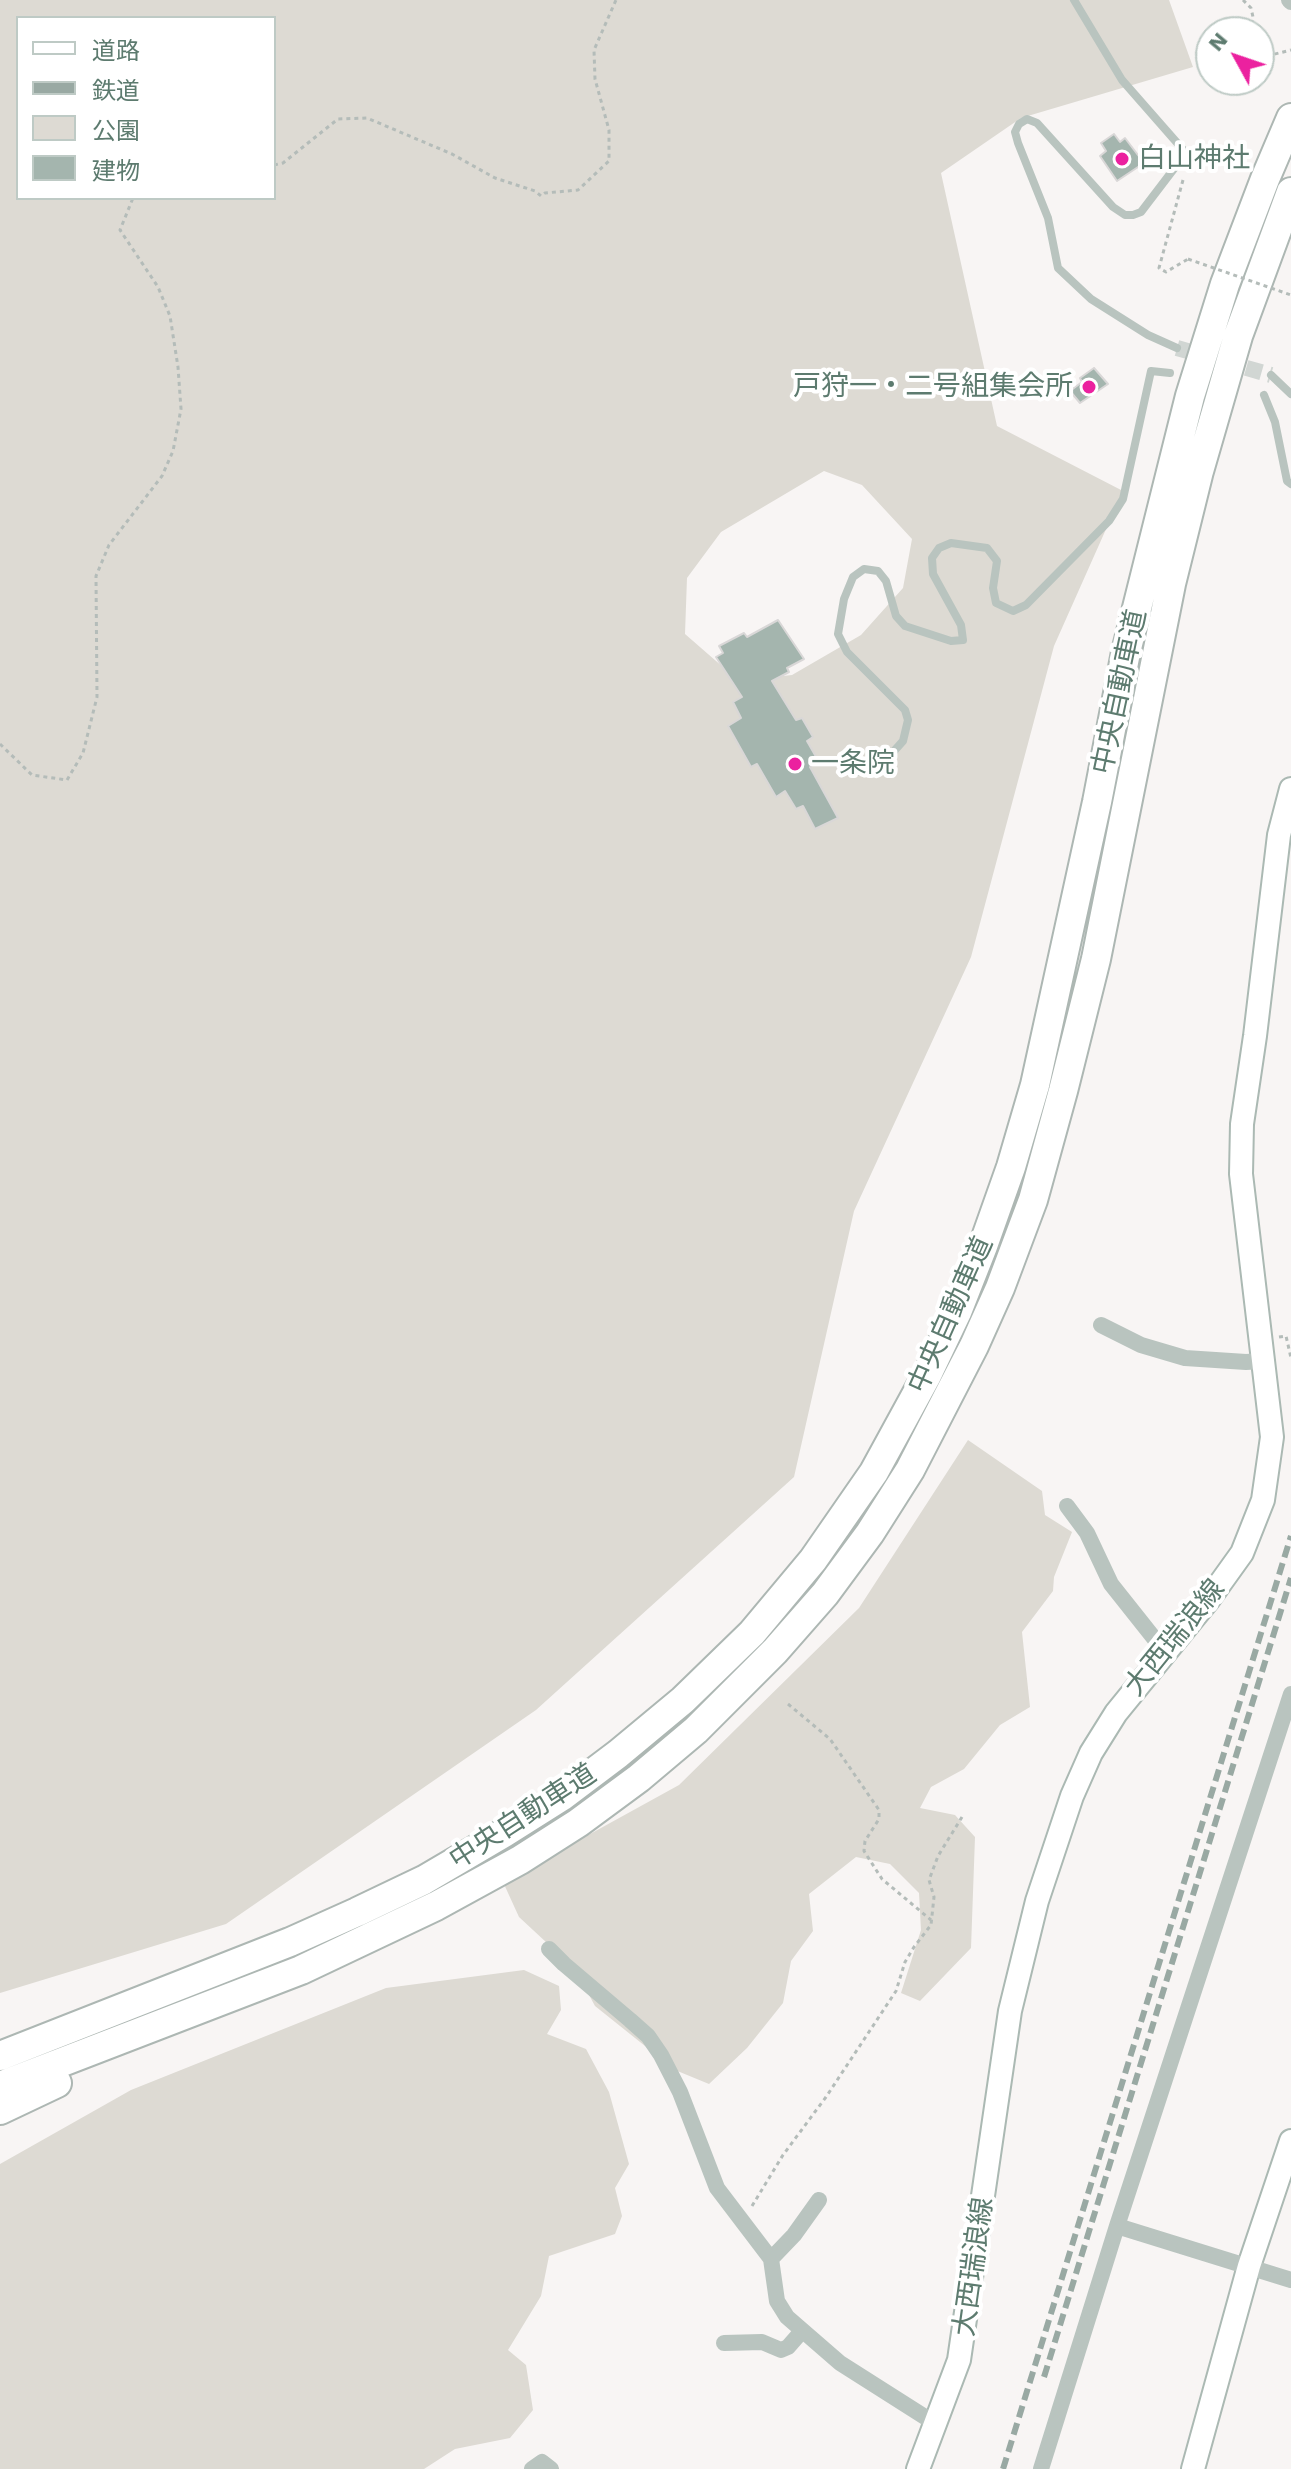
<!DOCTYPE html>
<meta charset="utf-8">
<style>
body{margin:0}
#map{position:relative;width:1291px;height:2469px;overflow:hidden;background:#f8f5f4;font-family:"Work Sans","Noto Sans JP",sans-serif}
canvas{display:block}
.legend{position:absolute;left:16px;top:16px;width:260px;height:184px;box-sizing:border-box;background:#fff;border:2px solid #becac5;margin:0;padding:10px 14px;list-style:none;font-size:24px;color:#5d7b6f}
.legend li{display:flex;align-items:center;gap:16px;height:40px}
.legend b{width:40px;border:2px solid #becac5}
.north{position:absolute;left:1195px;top:16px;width:80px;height:80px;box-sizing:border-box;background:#fff;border:2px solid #becac5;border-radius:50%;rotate:310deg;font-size:22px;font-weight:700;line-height:32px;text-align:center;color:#5d7b6f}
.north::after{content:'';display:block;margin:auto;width:28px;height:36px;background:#eb219f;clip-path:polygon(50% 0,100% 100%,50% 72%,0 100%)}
</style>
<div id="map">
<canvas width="1291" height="2469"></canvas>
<ul class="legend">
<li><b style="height:10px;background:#fff"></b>道路</li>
<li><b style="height:10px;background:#99a9a3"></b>鉄道</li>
<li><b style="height:22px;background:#dddad3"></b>公園</li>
<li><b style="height:22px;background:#a4b5ae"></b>建物</li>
</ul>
<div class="north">N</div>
</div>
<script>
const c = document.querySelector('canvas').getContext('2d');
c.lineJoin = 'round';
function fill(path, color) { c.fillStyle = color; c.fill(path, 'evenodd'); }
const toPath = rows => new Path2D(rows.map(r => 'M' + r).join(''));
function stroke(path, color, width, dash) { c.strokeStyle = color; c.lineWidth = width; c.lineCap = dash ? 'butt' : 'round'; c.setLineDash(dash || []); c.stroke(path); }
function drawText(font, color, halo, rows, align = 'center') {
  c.font = font + ' "Work Sans","Noto Sans JP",sans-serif'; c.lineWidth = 8; c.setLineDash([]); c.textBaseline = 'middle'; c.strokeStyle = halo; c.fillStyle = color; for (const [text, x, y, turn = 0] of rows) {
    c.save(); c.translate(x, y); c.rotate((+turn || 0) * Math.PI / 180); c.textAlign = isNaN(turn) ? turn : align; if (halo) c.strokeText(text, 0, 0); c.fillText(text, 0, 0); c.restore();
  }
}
const green = toPath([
 [0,0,1169,0,1193,67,1021,118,941,173,997,426,1123,491,1054,646,971,957,854,1211,794,1477,536,1710,226,1924,0,1993],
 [18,18,274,18,274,198,18,198],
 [824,471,862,485,912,539,903,588,861,635,792,675,739,681,685,634,687,578,721,532],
 [968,1440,1042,1491,1045,1515,1072,1532,1054,1577,1053,1591,1022,1632,1030,1707,1000,1725,964,1769,931,1787,920,1808,955,1815,975,1837,971,1948,920,2001,901,1993,921,1930,919,1893,890,1864,856,1857,809,1894,813,1931,791,1961,783,2003,747,2048,709,2084,675,2070,595,2006,575,1969,519,1917,503,1882,679,1785,859,1608],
 [524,1970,559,1986,561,2010,547,2034,586,2049,609,2092,629,2164,615,2188,622,2216,615,2234,549,2256,541,2296,508,2350,526,2365,533,2410,510,2438,455,2449,424,2469,0,2469,0,2164,131,2090,386,1988]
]);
const building = toPath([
 [1114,134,1120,142,1125,138,1144,163,1117,181,1100,156,1106,151,1101,143,1114,134],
 [1094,368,1108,384,1080,403,1070,391,1082,382,1080,378,1094,368],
 [778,620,804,659,787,668,789,672,772,681,796,720,802,718,813,737,807,741,819,762,810,767,838,818,815,829,803,806,796,809,785,791,776,797,757,764,751,767,728,726,741,718,733,702,742,697,716,657,723,653,719,646,744,633,747,637,778,620]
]);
const streetTunnel = toPath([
 [1177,348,1271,375]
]);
const path = toPath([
 [1243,0,1251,8,1253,17,1251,32],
 [1259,58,1291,50],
 [274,165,283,163,338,119,367,118,452,154,495,178,535,191,541,196,545,193,578,190,609,161,609,130,595,79,594,50,616,0],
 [1183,180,1159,268,1166,272,1188,259],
 [0,744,32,775,67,780,83,753,97,697,96,576,109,545,162,476,173,451,181,409,178,367,170,316,158,287,120,230,133,198],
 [1279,1337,1286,1336,1291,1358],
 [788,1704,830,1739,879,1810,879,1819,865,1841,864,1851,882,1879,931,1920],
 [752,2206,783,2155,826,2097,896,1991,905,1962,914,1947,931,1925,934,1897,929,1880,938,1856,962,1817]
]);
const lane = toPath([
 [1074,0,1122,80,1186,153,1141,212,1133,215,1125,215,1113,207,1037,123,1027,119,1019,124,1015,132,1018,143,1048,218,1058,268,1091,299,1148,335,1177,348],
 [1271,375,1291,394],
 [1264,395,1275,422,1287,481,1291,484],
 [845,760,855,772,873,770,886,760,903,741,908,720,905,710,847,652,838,634,844,599,853,577,864,569,878,571,886,581,896,616,905,626,951,641,963,640,961,625,933,574,932,558,939,548,951,543,987,548,997,561,993,588,996,603,1013,611,1026,605,1109,521,1123,499,1151,371,1170,373]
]);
const street = toPath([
 [1289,0,1291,2],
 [1101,1325,1141,1345,1185,1358,1246,1362,1262,1361],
 [1067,1506,1087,1533,1111,1584,1165,1652],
 [549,1949,564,1964,630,2020,648,2036,661,2055,680,2092,717,2188,771,2259,777,2301,787,2317,840,2363,936,2424],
 [1117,2226,1291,2280],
 [771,2259,794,2235,819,2200],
 [724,2343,762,2342,781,2350,788,2347,802,2331],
 [532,2469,542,2462,551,2469],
 [1041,2469,1117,2226,1291,1694]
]);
const secondary = toPath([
 [918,2469,959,2360,1010,2011,1037,1901,1072,1796,1091,1753,1116,1713,1209,1599,1242,1553,1263,1500,1272,1437,1241,1174,1242,1124,1255,1036,1279,835,1291,789],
 [1193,2469,1249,2266,1291,2141]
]);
const highway = toPath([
 [0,2056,290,1942,357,1912,424,1880,504,1833,561,1797,618,1754,683,1700,752,1633,813,1560,874,1472,927,1375,957,1312,983,1246,1011,1167,1035,1085,1097,802,1126,652,1190,396,1225,284,1265,179,1291,118],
 [0,2086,301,1970,436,1906,520,1860,578,1823,639,1778,696,1730,775,1651,825,1594,870,1533,910,1470,974,1346,1000,1288,1033,1200,1063,1091,1096,959,1171,584,1199,471,1238,336,1291,192],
 [0,2110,57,2083]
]);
const rail = toPath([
 [1044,2377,1291,1578],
 [1003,2469,1291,1536]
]);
const pathBridge = toPath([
 [1188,259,1291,295]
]);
const markers = [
 [1122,159,8,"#eb219f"],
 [1089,387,8,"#eb219f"],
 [795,764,8,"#eb219f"]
];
const poiNames = [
 ["白山神社",1138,159],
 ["戸狩一・二号組集会所",1073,387,"right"],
 ["一条院",811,764]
];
const streetNames = [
 ["中央自動車道",1120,692,-78],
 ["中央自動車道",951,1315,-66],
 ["大西瑞浪線",1175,1638,-51],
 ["中央自動車道",523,1817,-33],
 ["大西瑞浪線",974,2267,-82]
];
fill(green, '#dddad3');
fill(building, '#a4b5ae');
stroke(building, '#d9d7d7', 2);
stroke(streetTunnel, '#d1d6d3', 16, [16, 8]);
stroke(secondary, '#abb9b3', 26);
stroke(highway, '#adb7b3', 32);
stroke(path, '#b4bcb9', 3, [4, 4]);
stroke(lane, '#b9c4bf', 8);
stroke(street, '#b9c4bf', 16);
stroke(secondary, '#fff', 22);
stroke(highway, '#fff', 28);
stroke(rail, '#99a9a3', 6, [12, 6]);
stroke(pathBridge, '#b4bcb9', 3, [4, 4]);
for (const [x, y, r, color] of markers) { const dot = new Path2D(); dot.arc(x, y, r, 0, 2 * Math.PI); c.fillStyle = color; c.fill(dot); stroke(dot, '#fff', 3); }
drawText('28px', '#5d7b6f', '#fff', poiNames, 'left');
drawText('28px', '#5d7b6f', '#fff', streetNames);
</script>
